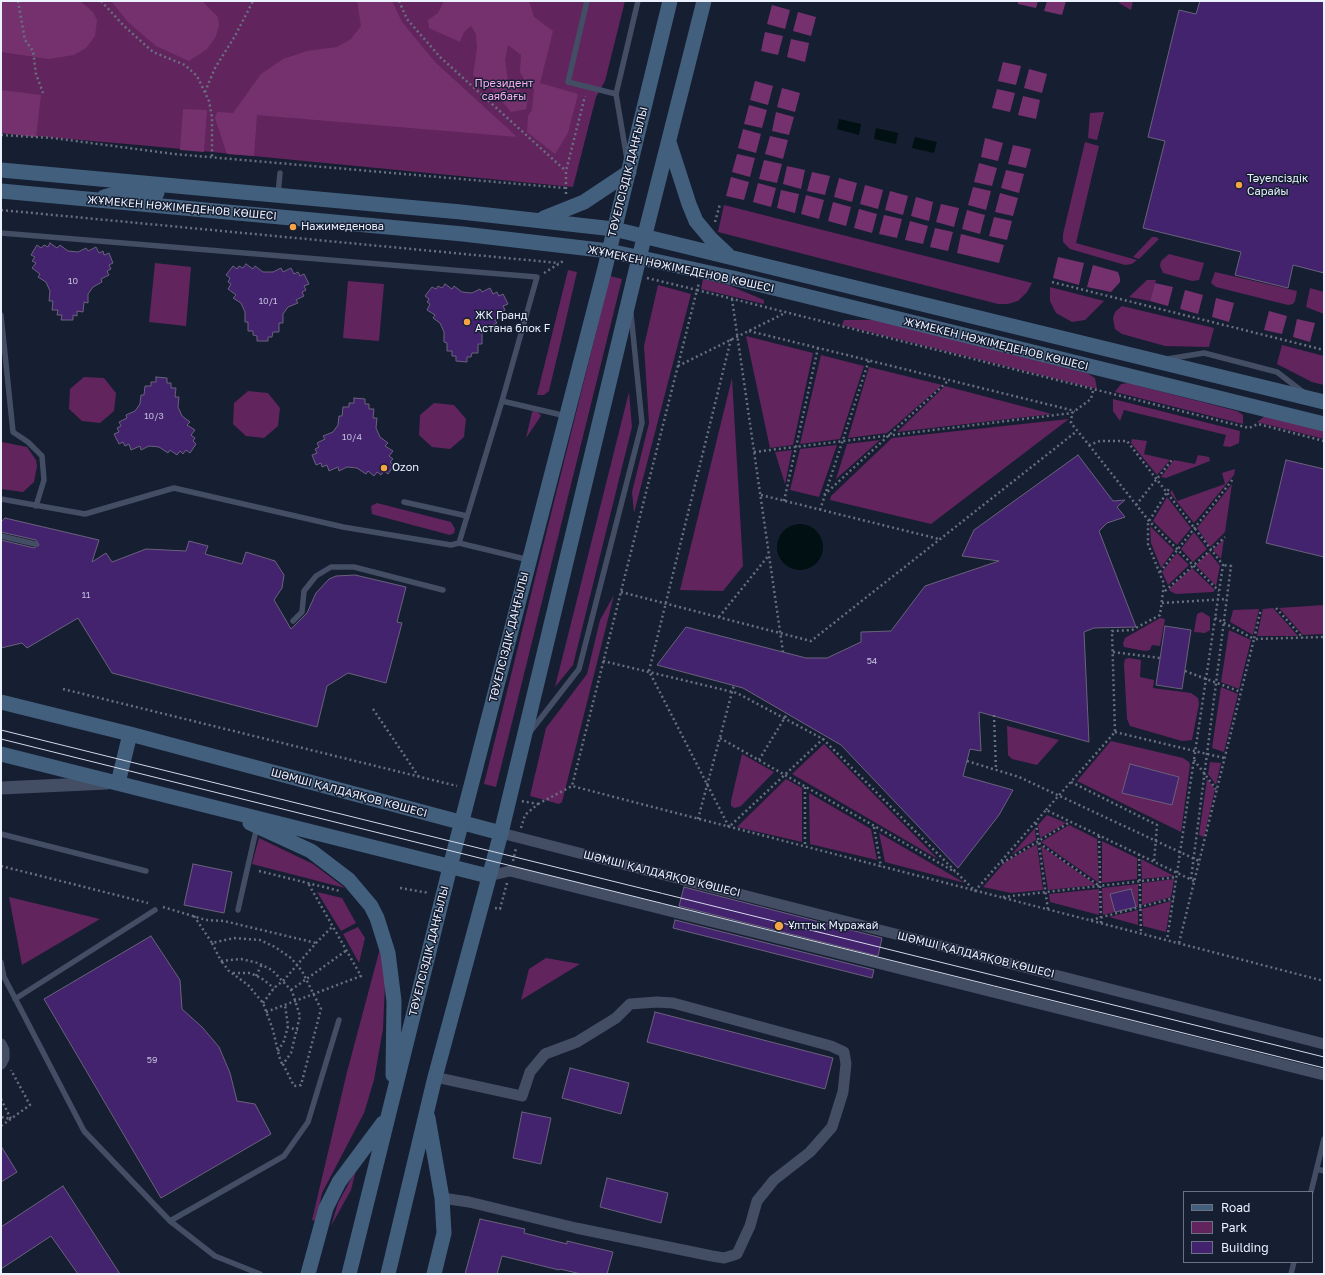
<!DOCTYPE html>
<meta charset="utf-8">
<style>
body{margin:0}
#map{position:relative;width:1325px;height:1275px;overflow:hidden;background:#161e32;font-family:"Golos Text",sans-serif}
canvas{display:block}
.frame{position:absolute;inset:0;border:2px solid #ebf1ff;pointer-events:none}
.legend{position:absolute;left:1183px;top:1191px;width:130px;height:72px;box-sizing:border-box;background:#161e32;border:1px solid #6b7284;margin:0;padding:5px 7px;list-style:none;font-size:12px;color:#ebf1ff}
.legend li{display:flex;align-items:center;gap:8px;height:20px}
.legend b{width:20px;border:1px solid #6b7284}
</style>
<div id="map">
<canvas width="1325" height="1275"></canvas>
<div class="frame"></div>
<ul class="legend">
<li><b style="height:5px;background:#42607d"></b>Road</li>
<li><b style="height:11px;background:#62245d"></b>Park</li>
<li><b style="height:11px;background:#43236e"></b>Building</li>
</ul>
</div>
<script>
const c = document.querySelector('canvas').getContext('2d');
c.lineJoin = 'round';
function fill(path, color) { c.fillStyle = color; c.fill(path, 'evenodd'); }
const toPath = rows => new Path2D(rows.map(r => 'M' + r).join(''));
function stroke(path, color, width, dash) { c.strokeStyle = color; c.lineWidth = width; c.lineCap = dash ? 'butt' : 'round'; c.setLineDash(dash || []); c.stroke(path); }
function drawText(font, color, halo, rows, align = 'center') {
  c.font = font + ' "Golos Text",sans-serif'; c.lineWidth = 3; c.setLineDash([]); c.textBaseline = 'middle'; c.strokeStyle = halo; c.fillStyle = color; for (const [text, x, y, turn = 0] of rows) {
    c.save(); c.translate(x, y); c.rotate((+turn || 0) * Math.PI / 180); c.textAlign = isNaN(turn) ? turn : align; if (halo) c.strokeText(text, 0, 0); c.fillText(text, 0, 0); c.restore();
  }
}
const green = toPath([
 [1,1,625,1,605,81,596,97,573,187,150,146,1,133],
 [1120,1,1133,1,1131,10,1119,3],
 [1104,112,1097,140,1088,138,1090,113],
 [1085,142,1099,146,1076,243,1137,260,1132,264,1125,265,1070,249,1063,242,1063,234],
 [724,205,1032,283,1027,292,1018,301,1008,304,998,304,718,232],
 [1152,237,1156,237,1159,239,1139,259,1133,257],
 [1169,254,1204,263,1199,280,1192,281,1163,273,1160,266,1161,261],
 [155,263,191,267,186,326,149,322],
 [568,270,577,272,564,328,549,391,544,395,537,395],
 [1215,272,1297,291,1295,301,1293,304,1288,305,1216,287,1211,283],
 [610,276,622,279,496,787,484,784],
 [703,279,728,285,764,300,764,304,701,289],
 [1147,280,1156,280,1150,301,1129,297],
 [348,281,384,284,379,341,343,338],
 [658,285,691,294,634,513,632,492,649,423,644,346],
 [1050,287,1104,301,1085,320,1072,322,1056,313,1050,301],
 [1310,288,1324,292,1324,314,1306,307],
 [1122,306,1214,328,1209,347,1165,346,1122,334,1115,329,1113,318,1115,312],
 [844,320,878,320,1087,373,1095,378,1097,389,842,325],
 [746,336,813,353,793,445,770,448],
 [1282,345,1324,356,1324,385,1312,382,1277,364],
 [821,355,864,366,840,439,800,444],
 [869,367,942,385,887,433,848,438],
 [84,377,104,378,116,393,114,411,100,423,82,421,69,409,70,389],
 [732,378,743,566,723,591,680,590],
 [1128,383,1237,411,1243,415,1243,424,1115,392,1121,384],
 [945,386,1052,414,897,432],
 [248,391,268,393,280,408,278,426,264,438,246,436,233,424,234,403],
 [629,392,632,427,573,665,555,687],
 [1113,399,1240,431,1239,443,1230,447,1223,446,1226,435,1124,410,1120,421,1113,411],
 [434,403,454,405,466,419,464,437,450,449,432,447,419,435,420,415],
 [535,410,540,414,541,416,526,438,532,412],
 [1265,416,1324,429,1324,439,1257,422],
 [1069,419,931,524,830,500,831,496,892,438],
 [1132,439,1147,441,1144,454,1170,460,1157,475,1131,443],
 [880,440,836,479,847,444],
 [2,442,27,447,36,460,37,466,34,482,23,492,1,489],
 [837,445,819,497,790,490,800,449],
 [792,450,785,484,775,452],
 [1198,455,1209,457,1210,461,1166,478,1161,477,1174,460,1195,464],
 [1235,469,1234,475,1194,523,1170,493,1172,490,1177,501,1225,484,1222,473],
 [1232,484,1225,532,1210,547,1197,528],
 [1167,497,1191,528,1177,545,1153,521],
 [377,503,451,522,455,529,454,533,450,535,375,515,372,514,371,506],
 [1150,526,1174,550,1161,568,1151,543],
 [1194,532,1207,549,1193,562,1181,549],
 [1224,539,1221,559,1213,550],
 [1209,552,1220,566,1216,586,1196,565],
 [1177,553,1189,565,1168,585,1162,572],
 [1192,568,1215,590,1213,592,1176,594,1170,591,1169,589],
 [614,595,562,802,559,804,530,796,546,728,587,674,600,620],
 [1324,605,1324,634,1303,635,1279,608],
 [1273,608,1298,636,1257,636,1263,609],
 [1259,609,1253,635,1230,622,1233,610],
 [1202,612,1210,617,1210,630,1205,633,1194,632,1197,614],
 [1160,618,1165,619,1160,646,1152,645,1150,650,1145,651,1124,647,1123,643,1125,638],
 [1229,630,1251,640,1239,689,1221,682],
 [1129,658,1141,660,1140,677,1154,680,1153,688,1191,693,1198,698,1199,704,1192,740,1182,741,1130,726,1127,719,1124,664,1125,659],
 [1221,687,1238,694,1224,752,1212,748],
 [1007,726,1059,740,1037,765,1012,759,1008,755],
 [1111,741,1183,758,1189,762,1190,765,1181,832,1077,781],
 [1130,764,1179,777,1172,805,1123,793],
 [824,744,938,859,792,774],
 [742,754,774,772,741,806,735,808,731,806,731,801],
 [1210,762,1221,763,1216,785,1208,774],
 [786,779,802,788,802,842,737,827],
 [1207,779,1215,789,1204,837,1199,835],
 [809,793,871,829,877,860,810,844],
 [1047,815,1066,823,1040,838,1038,825],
 [1069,825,1097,839,1099,883,1041,842],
 [1035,828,1036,840,1011,855],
 [879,833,965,883,885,862],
 [259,838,313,864,345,888,252,864],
 [1102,841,1137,858,1137,879,1102,883],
 [1037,844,1043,890,1011,893,983,887,1004,863],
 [1041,846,1096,885,1048,890],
 [1141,859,1174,876,1142,879],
 [1174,879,1171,897,1142,905,1142,883],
 [1138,884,1138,907,1136,907,1131,889,1111,894,1115,912,1103,915,1102,888],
 [1099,889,1099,915,1050,902,1049,894],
 [317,892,342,898,356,923,341,931],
 [9,897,100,919,22,965],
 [1171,901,1166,932,1143,926,1142,909],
 [1138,910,1138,925,1109,917],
 [358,927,365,938,359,963,343,934],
 [382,941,386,963,383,1029,374,1080,364,1113,322,1193,316,1221,312,1220,347,1072],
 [546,958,580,964,521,1000,529,969],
 [356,1170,351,1190,331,1226,338,1203]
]);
const forest = toPath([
 [1,1,80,1,93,12,97,20,95,36,86,48,74,55,49,59,1,52],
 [111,1,202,1,218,17,219,26,216,36,207,49,189,61,156,46,128,22],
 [357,1,392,1,402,22,435,62,517,137,257,115,254,156,227,154,215,118,217,112,233,113,261,74,283,59,307,51,337,47,351,39,361,26],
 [444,1,529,1,534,17,553,31,540,83,578,94,568,133,555,154,527,132,528,116,532,110,534,89,527,85,520,72,521,55,508,45,505,60,508,80,528,99,526,109,511,112,494,92,473,75,477,48,476,34,471,26,464,32,460,42,429,28,428,20,438,13],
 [1018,1,1038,1,1036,8,1018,4],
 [1047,1,1066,1,1062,15,1044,11],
 [772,5,790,10,785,29,767,24],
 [798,12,816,17,811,36,793,31],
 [765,32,783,36,778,55,761,51],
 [791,39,809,43,805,62,787,57],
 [1003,62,1021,66,1016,85,998,81],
 [1029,69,1047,74,1042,93,1024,88],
 [755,81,773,86,768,105,750,100],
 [782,88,800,93,795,112,777,107],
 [997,89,1015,93,1010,112,992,108],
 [1,90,41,95,36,137,1,133],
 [1023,96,1040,100,1036,119,1018,115],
 [749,105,767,110,762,128,744,124],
 [183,109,207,110,204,152,180,150],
 [776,112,794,117,789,135,772,131],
 [743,129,761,134,756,153,738,148],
 [770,136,788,140,783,159,765,154],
 [985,138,1003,143,998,161,981,157],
 [1013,145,1031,149,1026,168,1008,164],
 [737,154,755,158,750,177,732,172],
 [764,160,782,164,777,183,759,179],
 [979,163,997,168,992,186,974,182],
 [787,166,805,170,801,189,783,184],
 [1006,170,1024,174,1019,193,1001,188],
 [812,172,830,176,825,195,807,191],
 [731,177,749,182,744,200,726,196],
 [839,178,857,183,852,202,834,197],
 [758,183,776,188,771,207,753,202],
 [865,185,883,190,878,209,860,204],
 [973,187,991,191,986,210,968,205],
 [781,190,799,194,795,213,777,208],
 [890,191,908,196,903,215,885,210],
 [1000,193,1018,198,1013,216,995,212],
 [806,195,824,200,819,219,801,214],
 [916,197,933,202,929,221,911,216],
 [833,202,851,207,846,226,828,221],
 [941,204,959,208,954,227,936,222],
 [859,209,877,214,872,233,854,228],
 [967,210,985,215,980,234,962,229],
 [884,215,902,219,897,238,879,234],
 [994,217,1012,221,1007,240,989,236],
 [910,221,928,226,923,244,905,240],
 [935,228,953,232,948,251,930,247],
 [961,234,1004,245,999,263,957,253],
 [1058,257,1084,263,1079,285,1053,278],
 [1093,265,1118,272,1120,278,1120,282,1111,292,1087,287],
 [1155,283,1173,287,1168,306,1150,301],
 [1185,290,1203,295,1198,314,1180,309],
 [1216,298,1234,303,1229,322,1212,317],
 [1269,311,1287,316,1282,334,1264,330],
 [1297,319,1315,323,1310,342,1293,337]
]);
const water = toPath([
 [839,119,861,124,859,135,837,129],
 [876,128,898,133,896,144,874,139],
 [915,137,937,142,934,153,912,148],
 '777 547a23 23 0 1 1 46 0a23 23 0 1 1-46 0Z'
]);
const building = toPath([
 [1200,1,1324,1,1324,273,1293,265,1288,288,1235,275,1241,252,1143,228,1165,141,1148,137,1179,10,1196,14,1200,1],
 [50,243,57,248,60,245,68,251,78,252,86,248,88,251,96,247,99,253,103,251,104,255,109,253,113,263,109,265,111,269,107,271,109,275,101,279,102,282,93,287,88,294,88,303,84,302,83,312,77,311,77,316,73,315,73,320,61,320,62,315,57,315,58,310,52,310,53,301,49,301,50,291,46,282,38,277,40,274,32,268,36,263,32,261,35,257,31,255,37,245,41,248,44,245,48,247,50,243],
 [246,264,253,269,255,266,263,272,273,272,281,268,283,272,291,268,294,274,298,272,300,276,304,274,309,284,304,286,306,290,302,292,304,296,296,300,298,303,288,307,283,314,283,323,279,323,279,332,273,332,272,337,268,337,268,341,257,341,257,336,253,335,253,331,248,331,248,322,245,322,245,312,241,303,233,298,236,295,228,289,231,284,228,282,230,278,226,275,233,266,237,269,239,266,243,268,246,264],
 [445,284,452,289,454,286,462,292,472,293,480,289,482,292,490,288,493,294,497,292,499,296,503,294,508,304,503,306,505,310,501,312,503,317,495,320,497,323,487,328,482,334,482,344,478,344,478,353,472,353,471,357,467,357,467,362,456,361,456,356,452,356,452,351,447,351,447,343,444,342,444,332,440,323,433,318,435,315,427,310,430,304,427,302,429,299,425,296,432,287,436,289,438,286,442,288,445,284],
 [156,377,167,378,167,383,171,383,171,388,176,388,175,397,179,397,178,407,182,416,190,422,187,425,195,430,191,435,195,438,193,441,196,444,190,453,186,450,183,454,180,451,177,455,170,450,168,453,159,447,149,446,141,450,140,446,131,450,129,444,125,446,123,442,119,444,114,434,119,432,117,428,121,426,119,422,127,418,126,415,135,411,140,404,141,395,144,395,145,386,151,386,151,382,156,382,156,377],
 [354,398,365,399,365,404,369,404,369,409,374,409,373,418,377,418,376,428,380,437,388,443,385,446,393,451,389,456,393,459,390,462,394,465,388,474,384,471,381,475,377,472,374,476,368,471,366,474,357,468,347,467,339,471,338,467,329,471,327,465,322,467,321,463,316,465,312,455,317,453,315,449,319,447,317,443,325,439,323,436,333,432,338,425,339,416,342,416,343,407,349,407,349,403,354,403,354,398],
 [1078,455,1113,501,1125,500,1117,507,1125,517,1107,523,1099,531,1136,627,1094,628,1084,632,1089,742,979,712,981,751,970,749,963,776,1013,790,999,815,958,868,841,745,743,688,657,665,686,627,806,658,827,658,861,642,861,632,891,631,925,586,999,561,962,556,974,530,1078,455],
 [1286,460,1324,469,1324,557,1266,543,1286,460],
 [5,518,99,540,92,562,106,553,112,562,146,549,186,551,189,541,208,546,205,554,242,564,246,552,275,561,284,575,282,588,274,600,291,629,307,613,316,593,329,579,336,576,355,575,406,587,397,622,402,623,386,683,348,673,327,686,317,727,112,673,78,618,27,648,22,643,1,648,1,540,34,548,39,545,36,540,1,532,1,522,5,518],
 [1165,626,1191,630,1182,689,1156,685,1165,626],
 [1130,764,1179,777,1172,805,1122,793,1130,764],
 [193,864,232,872,224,913,184,905,193,864],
 [684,887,882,938,878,956,679,906,684,887],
 [1131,889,1136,907,1115,912,1110,894,1131,889],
 [675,920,874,970,872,978,673,928,675,920],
 [151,936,180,980,182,1009,202,1027,219,1047,230,1073,237,1101,255,1104,271,1134,161,1198,44,999,151,936],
 [655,1012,833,1058,825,1089,647,1042,655,1012],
 [570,1068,629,1083,621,1114,562,1098,570,1068],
 [522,1112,551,1118,541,1164,513,1158,522,1112],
 [1,1146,17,1172,1,1182,1,1146],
 [607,1178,668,1193,661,1223,600,1207,607,1178],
 [63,1186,120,1274,78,1274,51,1236,1,1269,1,1227,63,1186],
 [480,1219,525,1229,524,1233,567,1244,567,1241,613,1252,607,1274,581,1274,560,1269,559,1270,502,1256,497,1274,465,1274,480,1219]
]);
const path = toPath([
 [18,1,25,40,33,51,36,74,43,93],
 [101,1,124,26,153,52,185,65,197,76,209,101,212,117,212,157],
 [399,1,407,19,440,57,566,171],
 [205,92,215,68,235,36,253,1],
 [1,135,53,138,174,154,565,188],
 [566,194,566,171,585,96],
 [1,210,559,263],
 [715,222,720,204],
 [544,273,565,260],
 [647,278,697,290,699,283],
 [1052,282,1324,350],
 [732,299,783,652],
 [749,331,1075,411],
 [731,339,649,671,729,827,823,739],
 [678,366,785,313],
 [1093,391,1091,399,1072,413,1071,423,1089,445,1100,441,1127,441,1223,565,1167,940],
 [1324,441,1258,424,1249,428,697,290,572,786,1324,981],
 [1089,445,1149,521,1219,591],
 [754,452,1072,413],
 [761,495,939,539],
 [824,495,949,380],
 [784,501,818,348],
 [1136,505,1172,460],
 [820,510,869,360],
 [1160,572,1233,479],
 [1165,591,1225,537],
 [621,592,811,641,1077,431],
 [1162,603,1227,599],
 [1276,608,1303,638],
 [719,617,769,555],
 [1215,618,1254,639,1261,609],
 [1113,652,1160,658],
 [603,661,737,693,823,739,975,891,1046,810,1194,881],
 [1185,671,1241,692],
 [63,689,457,786],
 [373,709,419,777],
 [994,715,996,770],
 [1115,732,1224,758],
 [720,738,955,872],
 [759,760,787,714],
 [1194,760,1216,789],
 [967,761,1019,777,1199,861],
 [1071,782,1157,825,1154,862],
 [805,787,805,847],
 [538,804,572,786],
 [1046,810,1115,732,1112,631,1132,630,1160,615,1164,584,1148,544,1148,523,1170,487],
 [698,819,734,685],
 [1036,823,1048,910],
 [874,827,881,867],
 [521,828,525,815,538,804,521,801],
 [1099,836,1101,923],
 [1039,843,1098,885],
 [1139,854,1141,934],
 [513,861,516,848],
 [1002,863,1070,822],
 [1,866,148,903],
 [259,871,340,891],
 [1191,879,1231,566,1223,565],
 [400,888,429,893],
 [1003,897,1177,877],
 [163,907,206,920,224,921,316,943],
 [495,908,500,909,507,883],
 [194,916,212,943,234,938,260,940,275,947,291,958,302,971,321,1009,301,1085,294,1086,283,1064,291,1053,300,1016,292,991,272,970,258,963,241,959,221,961,212,943],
 [1091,920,1174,898],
 [1179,943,1254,639,1324,637],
 [222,962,229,971,248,985,263,1003,273,1030,279,1056,282,1064],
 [233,973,250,973,261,978,274,988],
 [256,976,262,964],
 [291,990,347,950],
 [263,1003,274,988,284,980,316,943,332,927],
 [266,1012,361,976,308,883],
 [287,1027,298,1030],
 [278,1051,284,1041,288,1026,285,1005],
 [1,1099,11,1119,1,1117],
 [1,1126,30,1105,11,1070]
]);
const service = toPath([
 [587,1,568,82,616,94,627,159],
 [616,94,638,1],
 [278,195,280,173],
 [1,233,537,277,502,401,459,543,529,560],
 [1,315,13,432,28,442,42,456,44,480,36,506],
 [1167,359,1204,353,1277,372,1303,392],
 [502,401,566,416],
 [1,499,85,514,174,488,343,527,451,545,459,543],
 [404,502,467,516],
 [1,536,35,544],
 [293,621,302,612,304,591,316,576,331,567,354,567,443,590],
 [530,732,579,669,642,423,631,314],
 [1,834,146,871],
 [238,910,257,826],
 [1,962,4,977,84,1131,170,1221,215,1256,260,1274],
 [15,999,155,910],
 [1317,1169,1324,1171],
 [1311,1192,1324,1139],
 [170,1221,284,1156,308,1122,339,1020],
 [1291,1274,1294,1262]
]);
const minor = toPath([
 [501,833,1324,1044],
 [488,876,510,871,1324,1075],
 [1,1044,4,1050,4,1058,1,1064],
 [435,1077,522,1096,530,1072,545,1054,577,1042,616,1018,630,1004,657,1002,673,1003,831,1046,844,1052,846,1064,843,1092,832,1127,810,1152,774,1180,757,1201,750,1226,737,1254,724,1258,712,1256,576,1228,469,1202,442,1198]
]);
const tertiary = toPath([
 [1,788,107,783]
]);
const secondary = toPath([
 [669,142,689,204,696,221,711,239,728,255],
 [1,170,461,212,614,229,1324,402],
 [1,191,463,234,609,251,733,278,1324,424],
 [104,197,122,192,157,193],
 [544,218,584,202,629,172],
 [1,702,130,734,501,833],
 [1,754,488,876],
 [118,783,130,734],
 [250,823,311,851,349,880,371,906,377,918,388,953,394,1001,393,1075],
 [428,1118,442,1198,444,1233,434,1274],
 [308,1274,326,1208,339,1182,383,1123],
 [349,1274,450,867,605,268,670,1],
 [388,1274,434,1081,501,833,639,258,704,1]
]);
const tram = toPath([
 [1,730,1324,1057],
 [1,739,1324,1068]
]);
const markers = [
 [1239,185,4,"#f4a444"],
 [293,227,4,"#f4a444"],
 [467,322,4,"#f4a444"],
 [384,468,4,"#f4a444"],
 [779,926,5,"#f4a444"]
];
const numberNames = [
 ["10",73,281],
 ["10/1",268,301],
 ["10/3",154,416],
 ["10/4",352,437],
 ["11",86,595],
 ["54",872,661],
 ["59",152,1060]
];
const parkNames = [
 ["Президент",504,84],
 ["саябағы",504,97]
];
const streetNames = [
 ["ТӘУЕЛСІЗДІК ДАҢҒЫЛЫ",628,172,-76],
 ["ЖҰМЕКЕН НӘЖІМЕДЕНОВ КӨШЕСІ",182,208,5],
 ["ЖҰМЕКЕН НӘЖІМЕДЕНОВ КӨШЕСІ",681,269,12],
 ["ЖҰМЕКЕН НӘЖІМЕДЕНОВ КӨШЕСІ",996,344,14],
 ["ТӘУЕЛСІЗДІК ДАҢҒЫЛЫ",509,637,-76],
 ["ШӘМШІ ҚАЛДАЯҚОВ КӨШЕСІ",349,793,15],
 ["ШӘМШІ ҚАЛДАЯҚОВ КӨШЕСІ",662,874,14],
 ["ТӘУЕЛСІЗДІК ДАҢҒЫЛЫ",429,951,-76],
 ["ШӘМШІ ҚАЛДАЯҚОВ КӨШЕСІ",976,955,14]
];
const poiNames = [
 ["Тәуелсіздік",1247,179],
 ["Сарайы",1247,192],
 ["Нажимеденова",301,227],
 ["ЖК Гранд",475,316],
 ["Астана блок F",475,329],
 ["Ozon",392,468],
 ["Ұлттық Мұражай",788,926]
];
fill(green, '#62245d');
fill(forest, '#75316e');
fill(water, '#011012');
fill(building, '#43236e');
stroke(building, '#6a627b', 1);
stroke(path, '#686f80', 2.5, [2, 3]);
stroke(service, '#434d64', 5.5);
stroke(minor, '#434d64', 11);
stroke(tertiary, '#434d64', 13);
stroke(secondary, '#42607d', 15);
stroke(tram, '#d3d9e8', 1);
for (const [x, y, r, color] of markers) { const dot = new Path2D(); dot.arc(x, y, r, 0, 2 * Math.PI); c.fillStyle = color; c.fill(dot); stroke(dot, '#161e32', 1.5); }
drawText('9px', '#c1bedb', null, numberNames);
drawText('11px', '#fcaff2', '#161e32', parkNames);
drawText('11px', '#ebf1ff', '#161e32', streetNames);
drawText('11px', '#ebf1ff', '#161e32', poiNames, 'left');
</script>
